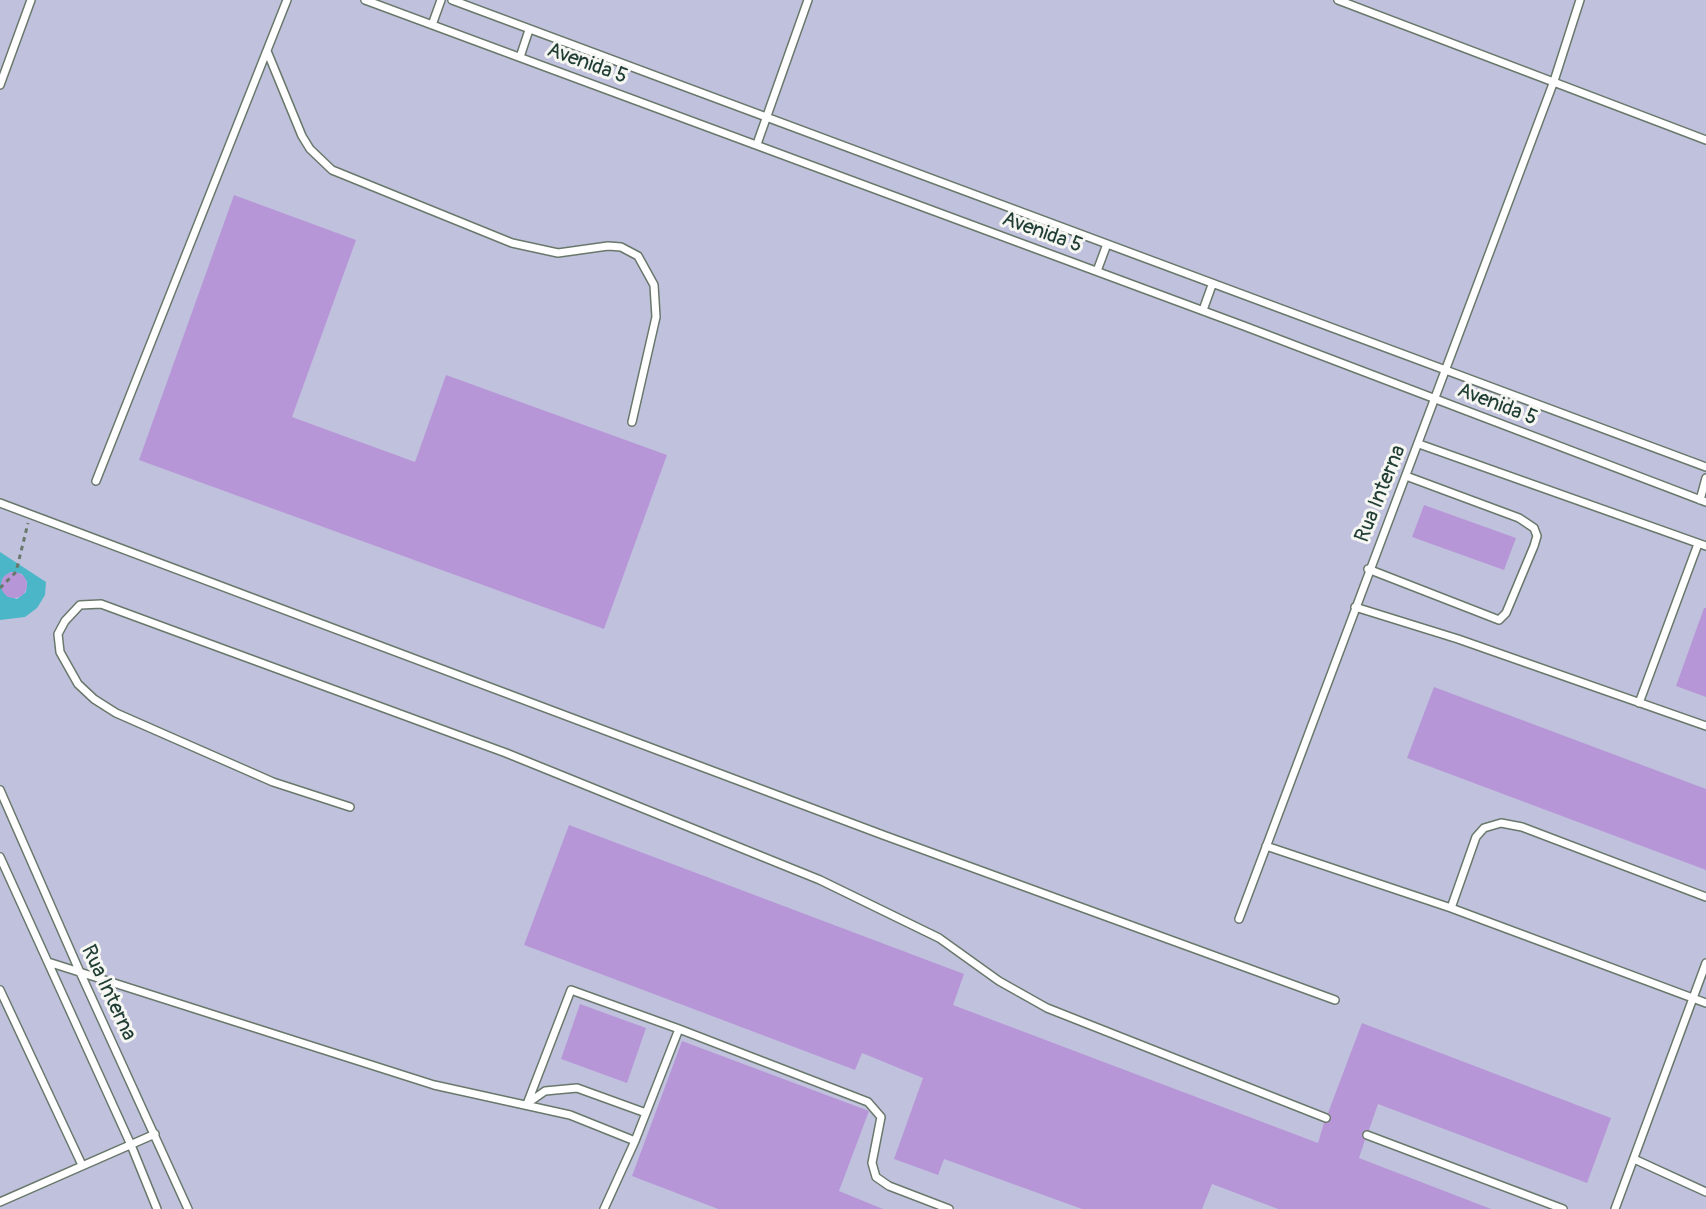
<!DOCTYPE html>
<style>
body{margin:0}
canvas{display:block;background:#f3e6d1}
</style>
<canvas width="1706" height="1209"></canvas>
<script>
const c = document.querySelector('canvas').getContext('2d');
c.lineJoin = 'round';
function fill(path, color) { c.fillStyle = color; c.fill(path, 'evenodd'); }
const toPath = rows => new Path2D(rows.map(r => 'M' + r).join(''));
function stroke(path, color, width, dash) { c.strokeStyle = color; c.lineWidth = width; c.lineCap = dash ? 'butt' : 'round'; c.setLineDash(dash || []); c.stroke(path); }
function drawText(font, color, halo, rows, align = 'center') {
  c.font = font + ' Pangolin,sans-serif'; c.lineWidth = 6; c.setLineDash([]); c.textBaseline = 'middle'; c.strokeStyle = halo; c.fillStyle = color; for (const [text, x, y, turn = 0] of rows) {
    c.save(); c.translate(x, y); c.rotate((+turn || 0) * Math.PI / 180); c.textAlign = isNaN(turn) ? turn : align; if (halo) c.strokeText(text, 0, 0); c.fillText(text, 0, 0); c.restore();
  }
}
const industrial = toPath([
 [0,0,1706,0,1706,1209,0,1209]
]);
const water = toPath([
 [0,552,46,582,45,595,37,608,25,617,0,620],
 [11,572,22,574,27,582,26,592,17,599,7,596,1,586,3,578]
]);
const building = toPath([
 [234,195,356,240,292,417,415,462,446,375,667,455,604,629,139,460],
 [1424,505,1516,538,1504,570,1412,537],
 '1 585a13 13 0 1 1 26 0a13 13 0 1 1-26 0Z',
 [1704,608,1706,608,1706,697,1676,686],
 [1434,687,1706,789,1706,870,1407,758],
 [569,825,964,974,953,1005,1318,1143,1324,1123,1331,1119,1328,1113,1362,1023,1611,1118,1587,1183,1378,1104,1369,1130,1362,1134,1365,1140,1359,1158,1491,1209,1278,1209,1212,1184,1202,1209,1082,1209,944,1159,938,1175,894,1159,923,1078,862,1053,855,1070,524,945],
 [580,1004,646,1028,627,1083,561,1059],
 [682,1041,869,1111,839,1191,883,1209,718,1209,632,1176]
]);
const path = toPath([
 [0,588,16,572,28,523]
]);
const service = toPath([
 [365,0,1244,326,1706,502],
 [452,0,1706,467],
 [1338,0,1706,140],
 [432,25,441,0],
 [267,51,302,136,310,149,332,170,512,243,558,253,608,246,621,247,638,256,654,285,656,317,632,422],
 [520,57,529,30],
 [0,85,31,0],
 [757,144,808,0],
 [1097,271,1107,244],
 [1203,310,1212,285],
 [1419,444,1706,546],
 [96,481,287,0],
 [1700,500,1706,478],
 [0,503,883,835,1335,1000],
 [1368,569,1499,620,1506,613,1534,546,1537,536,1534,528,1519,518,1406,476],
 [1355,607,1458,639,1706,726],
 [1639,703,1698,544],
 [0,790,79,970,188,1209],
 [350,807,273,782,116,713,94,699,78,684,60,652,58,634,65,621,80,605,101,604,506,753,820,880,939,938,999,981,1047,1008,1326,1118],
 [1266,846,1451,908,1706,1003],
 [0,857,131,1145,157,1209],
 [1451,908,1476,837,1484,828,1501,823,1522,827,1706,897],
 [1239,919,1554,81,1580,0],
 [48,962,434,1085,570,1115,635,1141],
 [0,990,82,1165],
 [528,1103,545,1091,577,1088,646,1113],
 [527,1104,571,990,679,1029,868,1102,881,1117,872,1163,876,1177,889,1186,949,1209],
 [1367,1135,1563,1209],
 [1634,1159,1706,1192],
 [0,1202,155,1134],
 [604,1209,635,1141,679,1029],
 [1615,1209,1706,963]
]);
const streetNames = [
 ["Avenida 5",587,64,20],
 ["Avenida 5",1042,233,20],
 ["Avenida 5",1497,405,21],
 ["Rua Interna",1381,494,-68],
 ["Rua Interna",108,993,65]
];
fill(industrial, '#c0c2dd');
fill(water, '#4ab6c7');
fill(building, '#b796d8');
stroke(service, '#69786b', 10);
stroke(path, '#69786b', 3, [4.5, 4.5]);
stroke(service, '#fff', 7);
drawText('21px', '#1f3d34', '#f6f6f2', streetNames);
</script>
